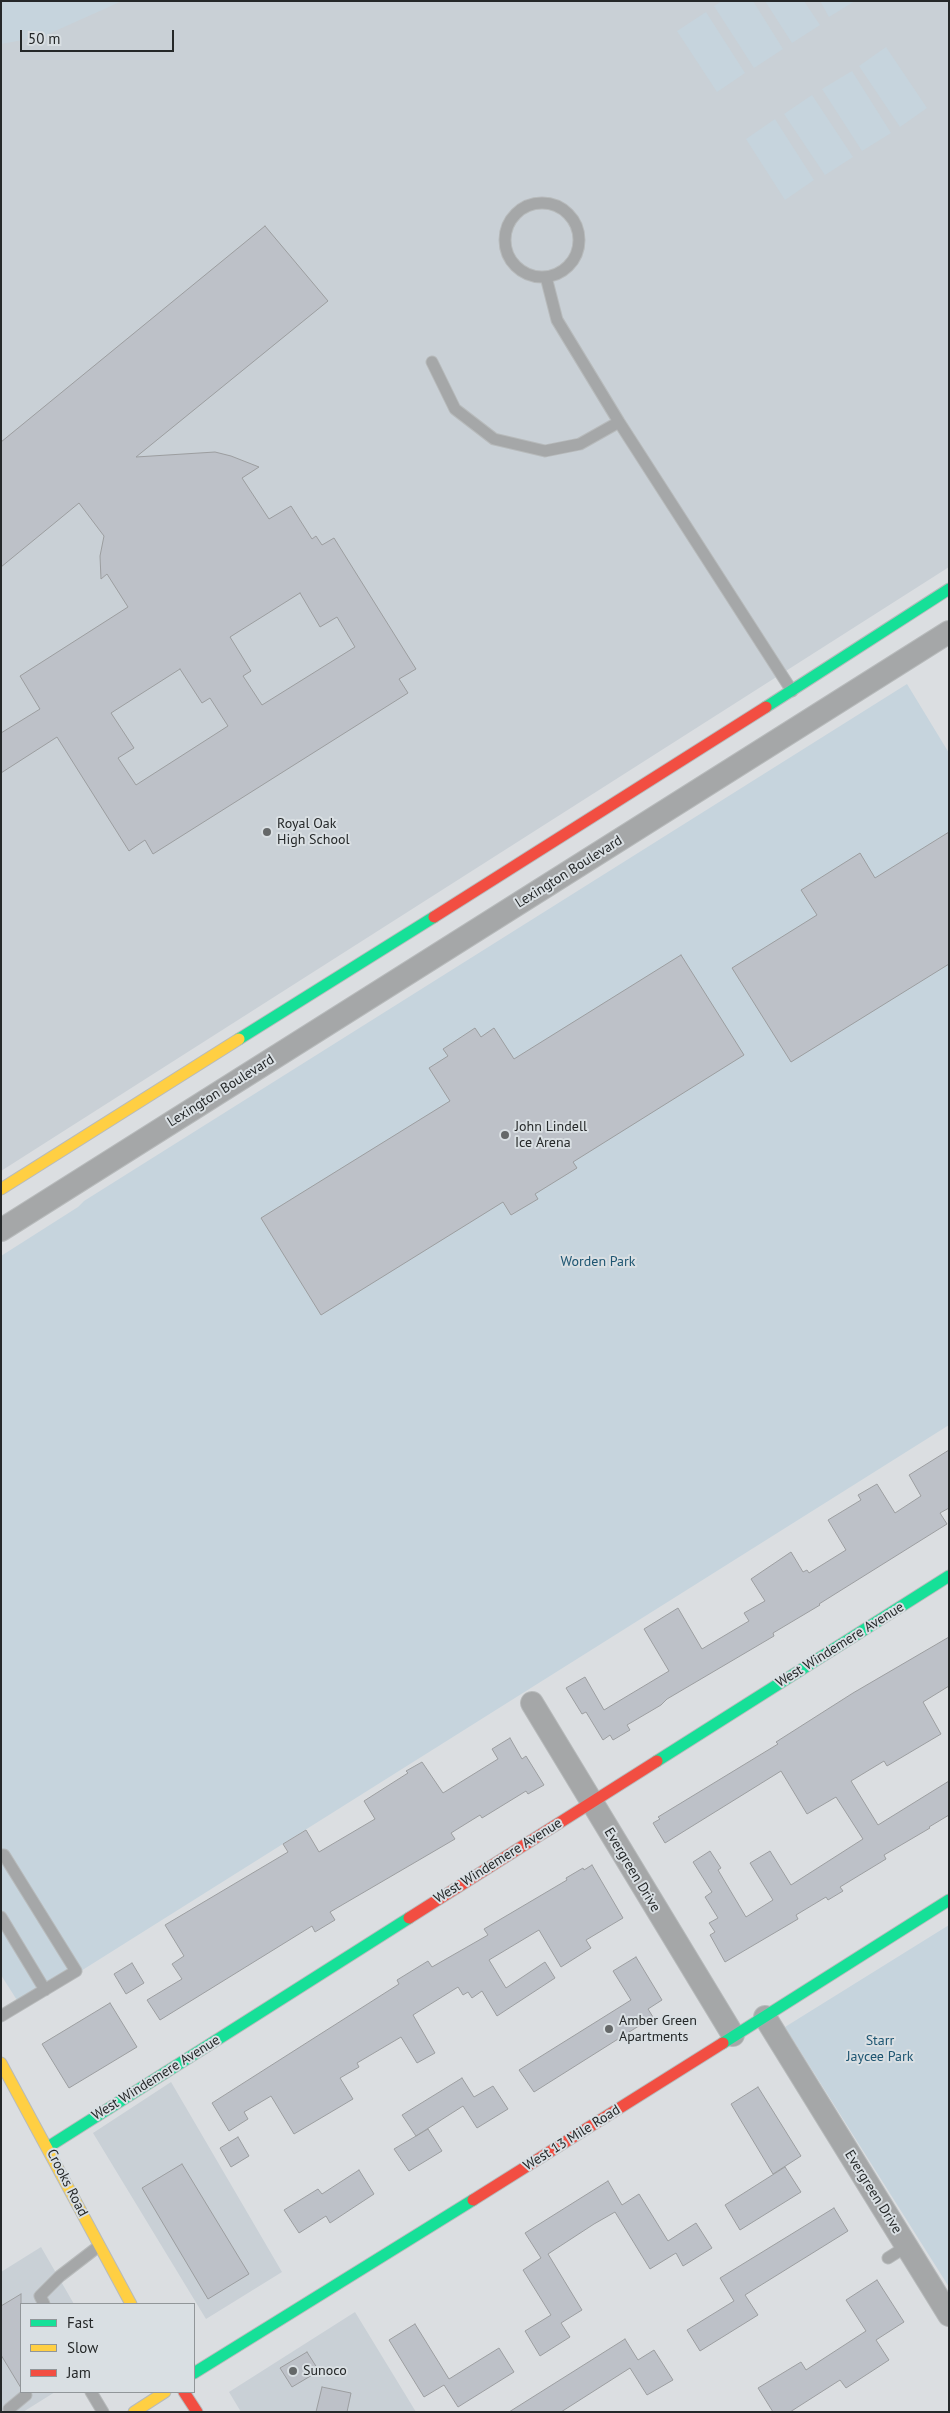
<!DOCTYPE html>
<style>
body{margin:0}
#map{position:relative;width:950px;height:2413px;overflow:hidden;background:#dbdee1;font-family:"PT Sans",sans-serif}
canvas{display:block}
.frame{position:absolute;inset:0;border:2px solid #252829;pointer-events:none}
.legend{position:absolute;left:20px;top:2303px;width:175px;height:90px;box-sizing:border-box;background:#d9dfe3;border:1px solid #919699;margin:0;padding:6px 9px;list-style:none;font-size:15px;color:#252829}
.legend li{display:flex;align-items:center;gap:10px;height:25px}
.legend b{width:25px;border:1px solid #919699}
.scale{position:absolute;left:20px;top:30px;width:154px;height:22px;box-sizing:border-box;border:2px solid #252829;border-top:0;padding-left:6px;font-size:15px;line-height:18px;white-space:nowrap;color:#252829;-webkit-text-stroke:4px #d9dfe3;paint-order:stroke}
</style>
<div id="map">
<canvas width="950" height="2413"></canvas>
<div class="frame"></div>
<ul class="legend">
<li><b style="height:6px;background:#16e098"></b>Fast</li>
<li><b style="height:6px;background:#ffcf43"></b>Slow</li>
<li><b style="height:6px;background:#f24e42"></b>Jam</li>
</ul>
<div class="scale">50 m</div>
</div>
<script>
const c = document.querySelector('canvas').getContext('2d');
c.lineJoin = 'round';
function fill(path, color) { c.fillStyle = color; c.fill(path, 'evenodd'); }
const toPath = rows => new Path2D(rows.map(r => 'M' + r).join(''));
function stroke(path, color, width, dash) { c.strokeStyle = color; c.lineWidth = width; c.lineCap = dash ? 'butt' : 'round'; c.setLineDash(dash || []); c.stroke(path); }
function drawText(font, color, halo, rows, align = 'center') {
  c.font = font + ' "PT Sans",sans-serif'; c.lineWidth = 4; c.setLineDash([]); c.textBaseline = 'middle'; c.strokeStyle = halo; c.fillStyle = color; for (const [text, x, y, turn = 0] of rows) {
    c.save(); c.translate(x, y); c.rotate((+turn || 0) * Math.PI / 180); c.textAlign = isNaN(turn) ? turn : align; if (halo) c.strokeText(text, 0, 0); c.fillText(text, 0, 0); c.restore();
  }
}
const built = toPath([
 [1,1,949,1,949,567,1,1171],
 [171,2082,282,2272,206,2319,93,2133],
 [41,2247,74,2304,21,2304,21,2392,55,2392,23,2412,1,2412,1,2272],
 [355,2312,416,2412,241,2412,229,2392]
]);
const green = toPath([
 [1,1,122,1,44,36,1,44],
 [722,1,753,1,783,49,754,68,714,6],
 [765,1,804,1,820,25,792,43],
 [820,1,855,1,829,17],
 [706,12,745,73,717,92,677,31],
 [886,47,927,108,900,127,859,66],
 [852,71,891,133,862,151,822,89],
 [812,95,853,157,825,175,784,114],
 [775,119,814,180,785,200,746,139],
 [907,684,949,753,949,1425,22,2008,1,1975,1,1256,78,1207,84,1201],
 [949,1925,949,2287,785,2027]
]);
const building = toPath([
 [265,226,328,301,136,457,215,452,231,456,259,467,242,478,269,519,291,506,312,539,316,536,322,545,334,538,416,669,399,679,408,693,153,854,145,840,129,851,57,737,1,773,1,733,40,709,20,676,128,607,107,574,101,579,100,556,104,536,79,503,1,567,1,442,265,226],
 [300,593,320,627,337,617,355,647,262,705,243,676,251,671,230,637,300,593],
 [180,669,202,703,210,698,228,726,136,785,118,758,134,748,111,713,180,669],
 [949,832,949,964,791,1062,732,968,817,915,801,890,860,853,875,878,949,832],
 [681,955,744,1055,573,1162,577,1168,535,1194,538,1199,511,1215,503,1202,321,1315,261,1218,450,1101,429,1068,448,1056,443,1049,475,1028,481,1037,494,1028,514,1059,681,955],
 [949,1450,949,1508,940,1513,947,1524,819,1604,820,1605,773,1633,774,1636,667,1699,661,1705,627,1725,630,1730,613,1740,610,1735,603,1740,586,1712,582,1714,566,1688,585,1677,604,1710,669,1671,644,1629,678,1608,702,1649,749,1621,744,1613,765,1601,751,1579,791,1552,803,1572,807,1570,809,1573,846,1550,828,1520,861,1500,858,1495,877,1484,895,1513,921,1496,909,1475,949,1450],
 [949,1637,949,1686,923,1702,941,1734,887,1766,884,1761,851,1781,878,1825,949,1781,949,1815,929,1827,930,1828,884,1855,886,1859,840,1887,843,1891,828,1900,826,1897,796,1915,798,1919,725,1962,710,1935,715,1932,709,1923,718,1918,705,1897,712,1892,693,1862,710,1851,721,1868,718,1870,746,1917,773,1900,750,1863,770,1851,791,1885,863,1839,836,1797,807,1814,781,1771,665,1843,653,1823,660,1819,658,1817,778,1744,776,1742,853,1693,949,1637],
 [510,1738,522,1759,526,1756,544,1785,528,1794,526,1791,482,1818,480,1815,451,1833,455,1839,330,1912,335,1920,315,1932,312,1926,160,2020,147,2000,182,1979,172,1964,184,1956,165,1925,288,1852,283,1844,306,1830,319,1852,375,1819,364,1801,408,1773,406,1771,422,1762,443,1793,498,1759,492,1749,510,1738],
 [592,1865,623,1918,586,1940,591,1948,561,1967,539,1930,489,1960,506,1988,545,1962,555,1978,497,2016,482,1991,472,1998,468,1992,463,1995,458,1987,413,2015,435,2053,417,2063,401,2037,357,2063,359,2067,340,2078,353,2099,294,2134,271,2096,244,2112,248,2119,229,2131,212,2103,399,1984,397,1980,428,1961,432,1967,488,1935,484,1929,567,1880,566,1878,583,1868,584,1870,592,1865],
 [636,1957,662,2000,648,2009,653,2017,534,2092,519,2070,631,2000,613,1971,636,1957],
 [132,1963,144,1983,126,1994,114,1974,132,1963],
 [110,2003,137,2047,69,2088,42,2044,110,2003],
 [462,2078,474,2097,493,2086,508,2109,477,2128,463,2106,416,2136,402,2115,462,2078],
 [758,2087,801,2156,773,2174,731,2104,758,2087],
 [428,2129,442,2151,409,2171,394,2149,428,2129],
 [238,2137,249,2156,231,2167,220,2148,238,2137],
 [182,2164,249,2274,208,2299,142,2188,182,2164],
 [785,2167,801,2192,740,2230,725,2205,785,2167],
 [359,2170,374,2194,330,2223,326,2216,299,2233,284,2210,318,2189,322,2194,359,2170],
 [608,2181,622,2205,639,2194,668,2241,696,2223,712,2248,683,2266,676,2253,650,2269,615,2212,594,2224,548,2254,582,2310,561,2323,570,2337,540,2356,525,2331,551,2315,523,2270,541,2258,525,2233,608,2181],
 [834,2208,848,2231,745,2295,758,2315,700,2351,687,2330,734,2301,720,2278,834,2208],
 [877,2280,904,2322,876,2340,889,2360,846,2388,840,2380,790,2412,773,2412,758,2388,801,2362,806,2370,866,2331,846,2300,877,2280],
 [21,2294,21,2388,1,2355,1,2306,21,2294],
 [415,2324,449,2379,499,2348,514,2372,458,2407,444,2385,424,2397,389,2340,415,2324],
 [625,2339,638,2360,654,2350,673,2380,647,2395,630,2368,561,2412,509,2412,625,2339],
 [307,2352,319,2371,292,2387,280,2368,307,2352],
 [322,2387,351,2393,347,2412,316,2412,322,2387]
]);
const lane = toPath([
 '505 240a37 37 0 1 1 74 0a37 37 0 1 1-74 0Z',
 [546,277,557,320,619,422,792,691],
 [432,362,455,409,494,439,545,451,580,444,619,422],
 [1,1855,4,1855,76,1971,1,2016],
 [1,1917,45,1990],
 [888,2258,907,2246],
 [44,2304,40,2296,60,2276,99,2246],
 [91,2392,103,2412],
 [10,2412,9,2409,26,2395]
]);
const street = toPath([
 [1,1230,949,632],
 [532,1703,733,2035],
 [765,2017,949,2315]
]);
const fast = toPath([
 [766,707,949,589],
 [239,1039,434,917],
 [657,1761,949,1576],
 [723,2043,949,1900],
 [48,2147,409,1918],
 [194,2373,473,2200]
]);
const slow = toPath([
 [1,1189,239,1039],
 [1,2063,131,2304],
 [134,2412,165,2392]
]);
const jam = toPath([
 [434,917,766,707],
 [409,1918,657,1761],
 [473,2200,723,2043],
 [184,2392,197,2412]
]);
const markers = [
 [267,832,5,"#656869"],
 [505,1135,5,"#656869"],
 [609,2029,5,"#656869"],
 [293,2371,5,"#656869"]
];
const poiNames = [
 ["Royal Oak",277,824],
 ["High School",277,840],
 ["John Lindell",515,1127],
 ["Ice Arena",515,1143],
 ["Amber Green",619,2021],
 ["Apartments",619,2037],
 ["Sunoco",303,2371]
];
const streetNames = [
 ["Lexington Boulevard",569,872,-32],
 ["Lexington Boulevard",221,1091,-32],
 ["West Windemere Avenue",840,1645,-32],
 ["West Windemere Avenue",498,1861,-32],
 ["Evergreen Drive",632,1870,59],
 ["West Windemere Avenue",156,2078,-32],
 ["West 13 Mile Road",572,2138,-32],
 ["Crooks Road",67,2183,63],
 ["Evergreen Drive",873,2192,58]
];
const parkNames = [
 ["Worden Park",598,1262],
 ["Starr",880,2041],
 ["Jaycee Park",880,2057]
];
fill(built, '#c9d0d6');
fill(green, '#c6d4dd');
fill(building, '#bdc1c8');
stroke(building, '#9c9ea0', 1);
stroke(lane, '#b7babb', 13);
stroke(street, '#b7babb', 24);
stroke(fast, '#b7babb', 13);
stroke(slow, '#b7babb', 13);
stroke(jam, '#b7babb', 13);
stroke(lane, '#a5a7a8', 11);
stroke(street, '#a5a7a8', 22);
stroke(fast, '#16e098', 11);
stroke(slow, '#ffcf43', 11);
stroke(jam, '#f24e42', 11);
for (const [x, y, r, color] of markers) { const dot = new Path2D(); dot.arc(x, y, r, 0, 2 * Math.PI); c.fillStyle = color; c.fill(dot); stroke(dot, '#d9dfe3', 2); }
drawText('14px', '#252829', '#d9dfe3', poiNames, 'left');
drawText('14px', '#252829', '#d9dfe3', streetNames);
drawText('14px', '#1d5571', '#d9dfe3', parkNames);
</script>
